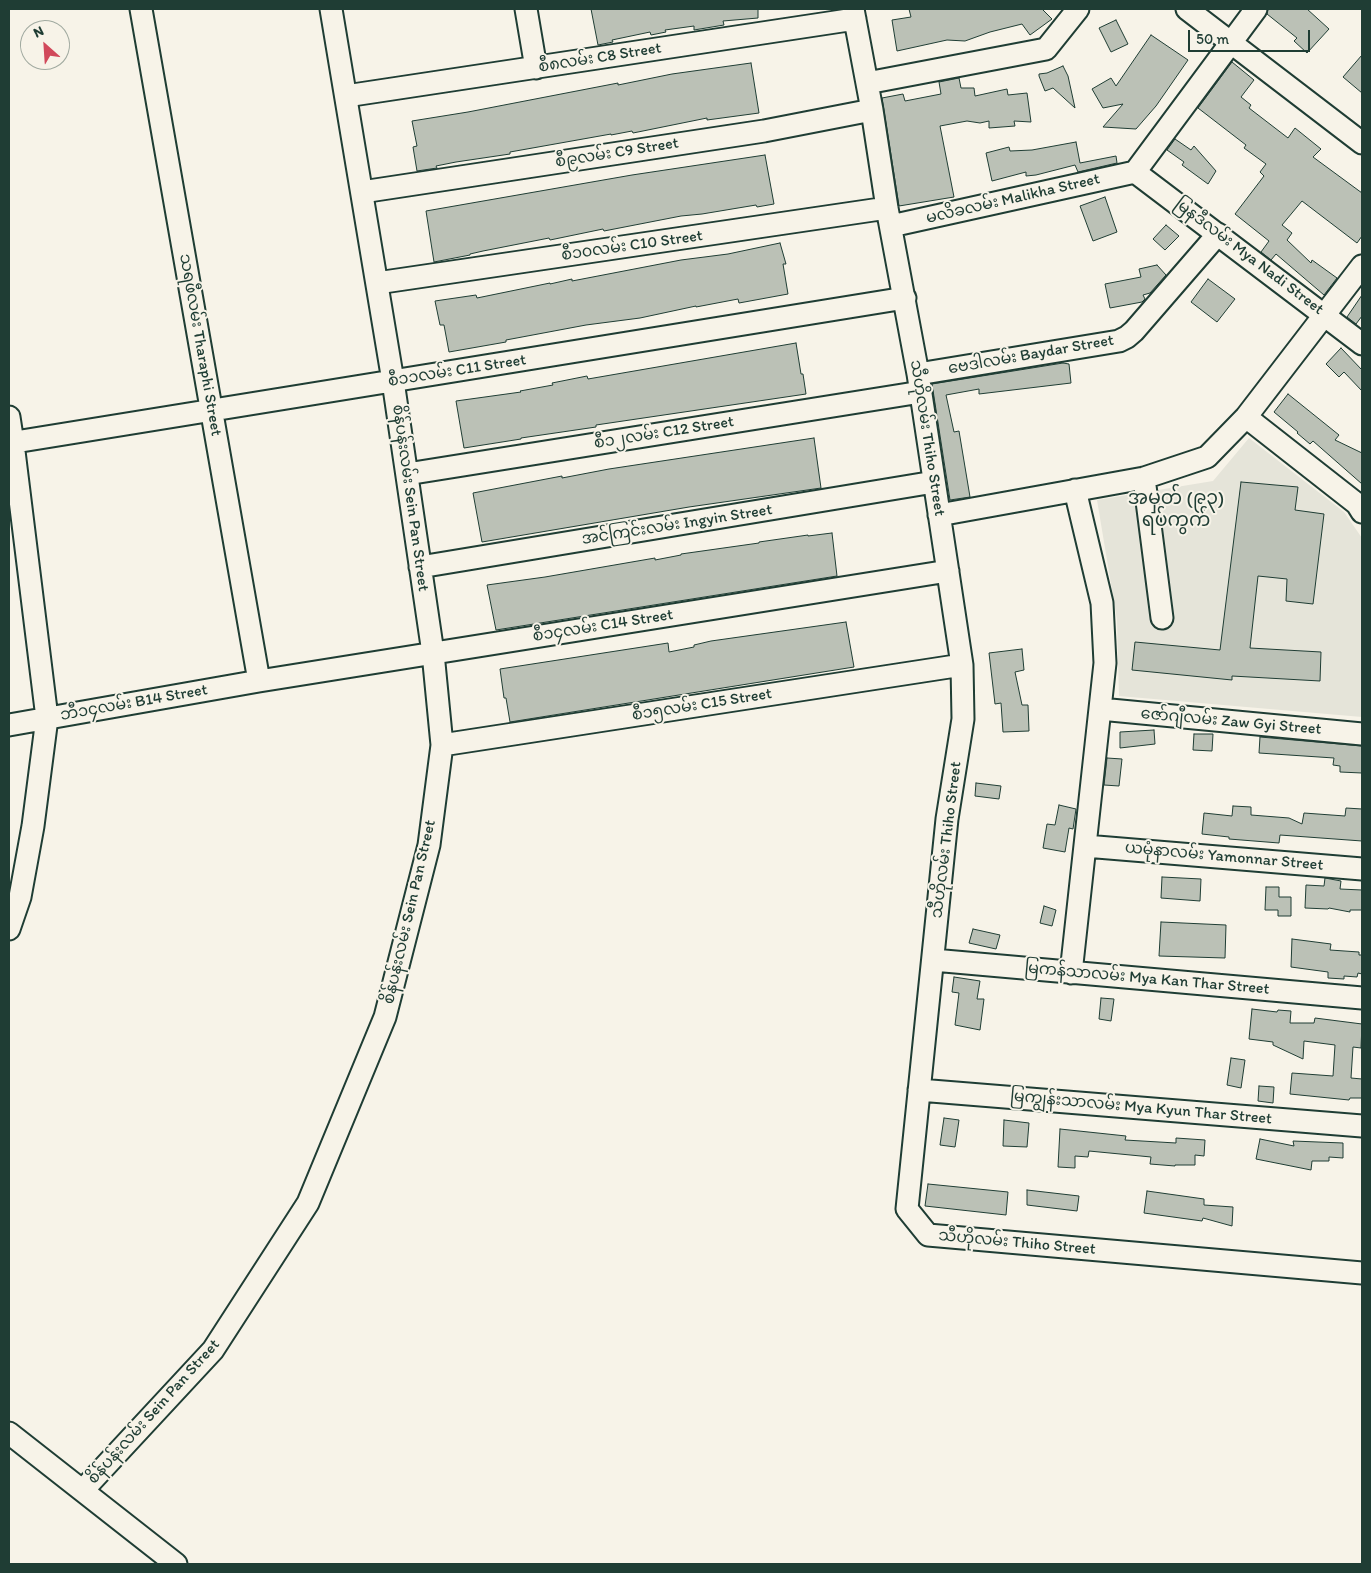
<!DOCTYPE html>
<meta charset="utf-8">
<style>
body{margin:0}
#map{position:relative;width:1371px;height:1573px;overflow:hidden;background:#f7f3e8;font-family:Itim,sans-serif}
canvas{display:block}
.frame{position:absolute;inset:0;border:10px solid #1f3d34;pointer-events:none}
.north{position:absolute;left:20px;top:20px;width:50px;height:50px;box-sizing:border-box;background:#f7f3e8;border:1px solid #a1aaa0;border-radius:50%;rotate:334deg;font-size:14px;font-weight:700;line-height:20px;text-align:center;color:#1f3d34}
.north::after{content:'';display:block;margin:auto;width:18px;height:22px;background:#d1495b;clip-path:polygon(50% 0,100% 100%,50% 72%,0 100%)}
.scale{position:absolute;left:1188px;top:30px;width:122px;height:22px;box-sizing:border-box;border:2px solid #1f3d34;border-top:0;padding-left:6px;font-size:15px;line-height:18px;white-space:nowrap;color:#1f3d34;-webkit-text-stroke:4px #f7f3e8;paint-order:stroke}
</style>
<div id="map">
<canvas width="1371" height="1573"></canvas>
<div class="frame"></div>
<div class="north">N</div>
<div class="scale">50 m</div>
</div>
<script>
const c = document.querySelector('canvas').getContext('2d');
c.lineJoin = 'round';
function fill(path, color) { c.fillStyle = color; c.fill(path, 'evenodd'); }
const toPath = rows => new Path2D(rows.map(r => 'M' + r).join(''));
function stroke(path, color, width, dash) { c.strokeStyle = color; c.lineWidth = width; c.lineCap = dash ? 'butt' : 'round'; c.setLineDash(dash || []); c.stroke(path); }
function drawText(font, color, halo, rows, align = 'center') {
  c.font = font + ' Itim,"Noto Sans Myanmar",sans-serif'; c.lineWidth = 4; c.setLineDash([]); c.textBaseline = 'middle'; c.strokeStyle = halo; c.fillStyle = color; for (const [text, x, y, turn = 0] of rows) {
    c.save(); c.translate(x, y); c.rotate((+turn || 0) * Math.PI / 180); c.textAlign = isNaN(turn) ? turn : align; if (halo) c.strokeText(text, 0, 0); c.fillText(text, 0, 0); c.restore();
  }
}
const built = toPath([
 [1249,438,1344,512,1362,538,1362,717,1119,696,1117,620,1097,500,1213,481]
]);
const building = toPath([
 [591,9,758,9,758,18,723,21,724,25,694,30,694,26,665,30,666,32,651,35,650,32,612,40,613,42,598,45,591,9],
 [909,9,1042,9,1052,19,1030,35,1022,24,990,32,965,41,947,40,897,51,892,20,911,17,909,9],
 [1268,9,1307,9,1329,29,1307,53,1294,41,1297,38,1267,14,1268,9],
 [1116,20,1128,44,1111,52,1099,28,1116,20],
 [1151,35,1188,60,1156,106,1136,129,1103,127,1123,104,1103,108,1092,89,1111,78,1116,86,1151,35],
 [1362,55,1362,93,1343,77,1362,55],
 [1232,62,1254,80,1241,97,1251,105,1249,108,1288,138,1295,128,1321,149,1313,157,1362,193,1362,236,1357,243,1302,201,1282,225,1292,233,1287,240,1311,263,1312,260,1337,278,1324,295,1276,254,1271,260,1261,252,1269,241,1235,214,1264,176,1260,172,1266,164,1244,148,1246,145,1198,108,1232,62],
 [751,63,759,113,707,120,707,118,633,133,632,131,611,135,611,134,510,152,510,154,456,162,436,166,437,168,417,171,413,147,417,146,412,121,468,112,618,83,618,85,672,74,751,63],
 [1063,66,1068,76,1075,108,1053,88,1045,91,1039,76,1039,74,1047,73,1063,66],
 [959,78,961,88,974,88,975,96,1007,89,1008,95,1027,93,1031,122,1014,121,1015,126,989,128,989,121,980,123,967,121,940,126,954,197,899,206,882,98,903,94,905,101,941,94,939,82,959,78],
 [1175,139,1191,150,1194,146,1216,171,1208,184,1182,165,1184,162,1167,150,1175,139],
 [1076,142,1080,163,1116,156,1117,163,1078,172,1075,165,1036,175,1026,176,1026,172,992,181,986,153,1009,147,1010,151,1032,150,1076,142],
 [765,155,774,204,757,207,756,205,702,214,681,216,604,231,603,229,550,240,549,238,483,251,470,254,470,255,434,262,426,211,632,175,765,155],
 [1105,197,1117,232,1093,241,1080,206,1105,197],
 [1166,225,1179,236,1165,250,1153,239,1166,225],
 [780,243,786,264,783,264,788,294,739,303,738,299,696,307,696,306,640,318,586,325,506,340,506,342,449,352,444,325,440,325,435,301,476,295,477,298,550,283,550,284,572,279,572,281,681,260,728,254,780,243],
 [1157,265,1166,275,1150,293,1143,295,1145,299,1142,302,1110,308,1105,284,1141,277,1139,269,1157,265],
 [1208,279,1235,299,1217,322,1191,302,1208,279],
 [1362,295,1362,316,1356,324,1347,317,1362,295],
 [796,343,801,374,803,374,806,394,596,425,596,427,521,438,521,439,464,448,456,401,521,392,520,391,553,385,552,383,587,376,588,379,796,343],
 [1341,348,1362,370,1362,391,1344,372,1339,377,1326,364,1341,348],
 [1063,363,1069,364,1071,383,979,394,979,389,946,395,954,432,959,431,970,497,950,500,932,384,1063,363],
 [1288,394,1339,435,1335,440,1362,453,1362,484,1313,441,1310,444,1297,433,1298,432,1274,412,1288,394],
 [814,438,821,488,689,507,482,542,473,493,562,476,562,478,609,469,814,438],
 [1241,482,1298,487,1295,510,1324,514,1313,604,1286,601,1287,579,1258,576,1250,648,1321,652,1320,681,1232,676,1232,680,1132,670,1135,642,1220,650,1241,482],
 [832,533,837,576,496,630,487,585,545,577,655,558,655,560,681,555,681,554,759,543,759,542,808,535,808,536,832,533],
 [846,622,854,667,510,722,506,698,504,698,500,669,668,643,669,652,694,647,694,645,711,641,846,622],
 [1022,649,1024,670,1015,672,1022,705,1028,705,1029,731,1003,732,1001,703,995,704,989,653,1022,649],
 [1154,730,1155,744,1120,748,1120,732,1154,730],
 [1194,734,1213,734,1212,751,1193,750,1194,734],
 [1260,737,1362,746,1362,773,1340,772,1340,766,1333,765,1334,758,1259,753,1260,737],
 [1107,758,1122,759,1119,786,1104,785,1107,758],
 [976,783,1001,786,999,799,975,796,976,783],
 [1059,805,1076,809,1073,829,1069,828,1065,852,1043,848,1047,824,1055,825,1059,805],
 [1233,806,1251,807,1251,815,1289,818,1302,824,1304,813,1345,816,1346,808,1362,809,1362,841,1280,835,1279,843,1229,839,1229,837,1202,834,1204,813,1232,816,1233,806],
 [1162,877,1201,879,1200,901,1161,898,1162,877],
 [1325,878,1341,881,1340,889,1362,890,1362,910,1350,910,1350,912,1329,908,1328,909,1305,908,1306,885,1324,886,1325,878],
 [1266,887,1279,887,1279,897,1291,897,1291,916,1278,916,1278,910,1265,910,1266,887],
 [1044,906,1056,910,1052,926,1040,923,1044,906],
 [1161,922,1226,925,1225,958,1159,956,1161,922],
 [973,929,1000,935,996,949,969,943,973,929],
 [1292,939,1331,944,1330,950,1359,952,1359,955,1362,955,1362,974,1358,973,1357,977,1344,976,1344,979,1328,978,1328,972,1291,967,1292,939],
 [954,977,980,981,977,999,984,999,980,1030,955,1025,959,993,952,992,954,977],
 [1101,998,1114,999,1111,1021,1099,1019,1101,998],
 [1252,1009,1277,1012,1278,1010,1291,1011,1290,1023,1314,1023,1315,1018,1362,1024,1361,1048,1353,1047,1351,1078,1362,1079,1362,1098,1350,1098,1349,1100,1290,1094,1292,1073,1333,1076,1335,1045,1304,1041,1303,1059,1273,1045,1273,1042,1249,1039,1252,1009],
 [1231,1058,1245,1060,1241,1088,1227,1085,1231,1058],
 [1259,1086,1274,1087,1273,1103,1258,1101,1259,1086],
 [944,1118,959,1120,955,1147,940,1145,944,1118],
 [1004,1120,1029,1123,1027,1147,1003,1146,1004,1120],
 [1060,1129,1126,1136,1125,1140,1176,1143,1176,1138,1205,1140,1204,1156,1195,1155,1195,1165,1175,1165,1175,1166,1150,1164,1151,1157,1089,1151,1088,1157,1075,1156,1075,1168,1058,1167,1060,1129],
 [1260,1139,1294,1146,1293,1141,1343,1143,1343,1158,1329,1157,1329,1161,1312,1161,1311,1170,1256,1159,1260,1139],
 [928,1184,1008,1192,1006,1215,925,1206,928,1184],
 [1027,1190,1079,1196,1077,1211,1027,1205,1027,1190],
 [1147,1191,1204,1199,1204,1205,1233,1207,1232,1226,1203,1218,1202,1221,1144,1213,1147,1191]
]);
const minor = toPath([
 [141,9,259,681],
 [526,9,536,68],
 [853,9,872,110,887,208,918,374,962,665,963,719,947,819,907,1209,928,1235,1362,1273],
 [1187,9,1362,143],
 [867,83,1046,49,1078,9],
 [346,96,855,19],
 [1135,172,1362,344],
 [1135,172,1256,9],
 [362,192,764,131,872,110],
 [891,226,1135,172],
 [377,283,887,208],
 [918,374,1119,341,1127,337,1134,331,1218,234],
 [9,417,13,443,47,718,33,826,20,897,9,929],
 [1246,417,1357,504,1362,512],
 [9,443,905,298],
 [407,474,921,392],
 [1144,478,1162,618],
 [939,515,1144,478,1207,457,1246,417,1362,266],
 [420,567,934,482],
 [1100,709,1362,734],
 [9,725,259,681,948,571],
 [442,745,962,665],
 [1085,846,1362,869],
 [933,960,1362,998],
 [1071,973,1105,663,1102,603,1075,490],
 [919,1090,1362,1126],
 [9,1433,176,1564],
 [83,1490,213,1350,308,1203,385,1017,429,845,442,745,433,653,393,381,331,9]
]);
const streetNames = [
 ["စီ၈လမ်း C8 Street",600,58,-9],
 ["စီ၉လမ်း C9 Street",617,153,-9],
 ["မလိခလမ်း Malikha Street",1013,199,-13],
 ["စီ၁၀လမ်း C10 Street",632,246,-8],
 ["မြနဒီလမ်း Mya Nadi Street",1249,257,37],
 ["သရဖီလမ်း Tharaphi Street",200,345,80],
 ["ဗေဒါလမ်း Baydar Street",1031,355,-10],
 ["စီ၁၁လမ်း C11 Street",457,371,-9],
 ["စီ၁၂လမ်း C12 Street",664,433,-9],
 ["သီဟိုလမ်း Thiho Street",927,438,81],
 ["စိန်ပန်းလမ်း Sein Pan Street",410,498,82],
 ["အင်ကြင်းလမ်း Ingyin Street",677,525,-9],
 ["စီ၁၄လမ်း C14 Street",603,626,-9],
 ["ဘီ၁၄လမ်း B14 Street",134,703,-10],
 ["စီ၁၅လမ်း C15 Street",702,705,-9],
 ["ဇော်ဂျီလမ်း Zaw Gyi Street",1231,722,5],
 ["သီဟိုလမ်း Thiho Street",947,840,-83],
 ["ယမုံနာလမ်း Yamonnar Street",1224,857,5],
 ["စိန်ပန်းလမ်း Sein Pan Street",410,912,-77],
 ["မြကန်သာလမ်း Mya Kan Thar Street",1147,979,5],
 ["မြကျွန်းသာလမ်း Mya Kyun Thar Street",1141,1108,5],
 ["သီဟိုလမ်း Thiho Street",1017,1243,5],
 ["စိန်ပန်းလမ်း Sein Pan Street",154,1412,-48]
];
const quarterNames = [
 ["အမှတ် (၉၃)",1176,499],
 ["ရပ်ကွက်",1176,521]
];
fill(built, '#e5e4d9');
fill(building, '#bbc1b6');
stroke(building, '#1f3d34', 1);
stroke(minor, '#1f3d34', 25);
stroke(minor, '#f7f3e8', 21);
drawText('16px', '#1f3d34', '#f7f3e8', streetNames);
drawText('19px', '#1f3d34', '#f7f3e8', quarterNames);
</script>
